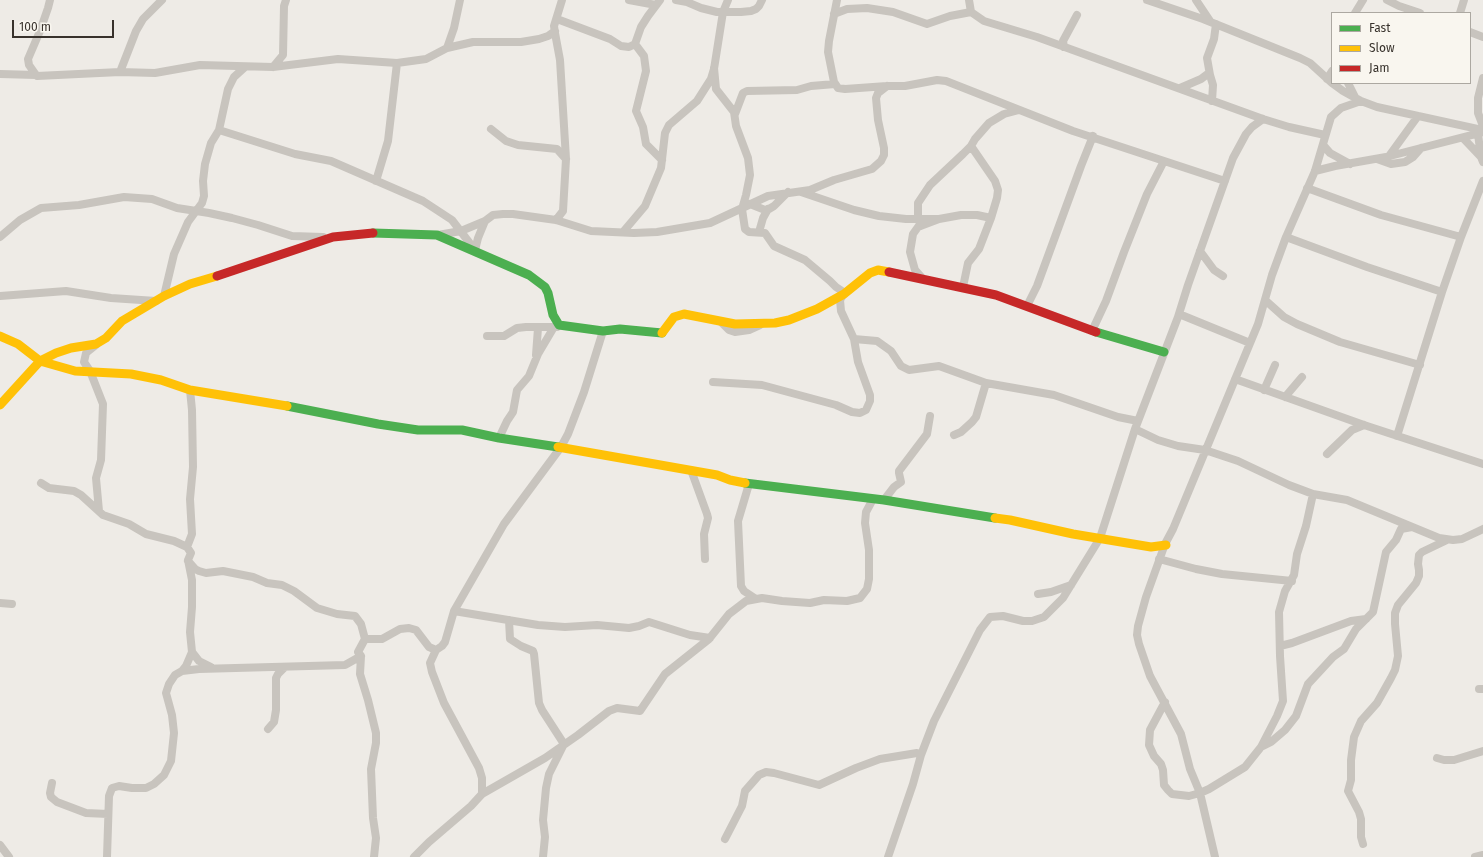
<!DOCTYPE html>
<style>
body{margin:0}
#map{position:relative;width:1483px;height:857px;overflow:hidden;background:#eeebe6;font-family:"Fira Sans",sans-serif}
canvas{display:block}
.legend{position:absolute;left:1331px;top:12px;width:140px;height:72px;box-sizing:border-box;background:#f9f6ef;border:1px solid #aca8a1;margin:0;padding:5px 7px;list-style:none;font-size:12px;color:#38322c}
.legend li{display:flex;align-items:center;gap:8px;height:20px}
.legend b{width:20px;border:1px solid #aca8a1}
.scale{position:absolute;left:12px;top:20px;width:102px;height:18px;box-sizing:border-box;border:2px solid #38322c;border-top:0;padding-left:5px;font-size:12px;line-height:14px;white-space:nowrap;color:#38322c;-webkit-text-stroke:3px #f9f6ef;paint-order:stroke}
</style>
<div id="map">
<canvas width="1483" height="857"></canvas>
<ul class="legend">
<li><b style="height:5px;background:#4caf50"></b>Fast</li>
<li><b style="height:5px;background:#ffc107"></b>Slow</li>
<li><b style="height:5px;background:#c62828"></b>Jam</li>
</ul>
<div class="scale">100 m</div>
</div>
<script>
const c = document.querySelector('canvas').getContext('2d');
c.lineJoin = 'round';
const toPath = rows => new Path2D(rows.map(r => 'M' + r).join(''));
function stroke(path, color, width, dash) { c.strokeStyle = color; c.lineWidth = width; c.lineCap = dash ? 'butt' : 'round'; c.setLineDash(dash || []); c.stroke(path); }
const street = toPath([
 [629,0,656,5],
 [676,0,687,2,701,8,717,12,741,12,751,11,756,9,759,6,762,0],
 [837,0,829,41,828,52,834,82,838,88,845,89,887,86,905,86,937,80,946,81,1073,131,1225,181],
 [969,0,971,12,984,21,1037,37,1263,119,1289,127,1325,135],
 [1147,0,1203,19,1300,58,1310,63,1332,83],
 [1196,0,1210,21],
 [1387,0,1399,6,1420,13],
 [1355,13,1363,0],
 [1460,13,1464,0],
 [834,14,847,9,867,8,893,12,927,24,950,16,971,12],
 [557,19,610,39,621,46,629,47,635,44,641,27,648,16,660,0],
 [1470,32,1483,37],
 [635,44,644,56,646,71,636,111,643,127,646,144,662,160],
 [1064,47,1063,41,1077,15],
 [447,48,473,42,521,42,539,39,548,36,555,31],
 [273,67,283,55,284,6,286,0],
 [714,68,716,89,734,112,736,126,748,158,750,175,746,195,742,209,745,229,749,232,765,233,774,246,805,260,830,281,836,287,845,293],
 [120,72,136,31,143,19,162,0],
 [0,74,36,75,37,76,120,72,155,73,200,65,273,67,338,59,397,63,426,59,447,48,454,28,460,0],
 [36,75,29,65,28,59,40,31,48,8,50,0],
 [1483,78,1478,98,1478,113,1483,126],
 [1327,79,1332,71],
 [1332,83,1343,91,1361,101,1377,107,1483,130],
 [1348,83,1355,97],
 [1180,88,1201,79,1209,73],
 [1212,101,1213,85,1210,75,1207,58,1214,39,1216,24],
 [735,114,743,93,747,91,797,90,811,86,835,84],
 [491,129,506,141,518,145,557,149,566,159],
 [219,130,295,154,331,161,423,201,452,220,475,250],
 [1478,134,1481,157],
 [1463,138,1481,157,1483,162],
 [1323,145,1330,153,1350,164],
 [1389,156,1418,116],
 [1377,159,1391,164,1405,162,1413,157,1421,148],
 [1315,171,1335,166,1386,157,1483,132],
 [376,181,388,141,397,63],
 [1307,188,1381,215,1461,237],
 [801,192,854,210,879,216,906,219,939,219],
 [750,204,765,210,769,209,774,206,788,192],
 [556,220,563,211,566,159,560,60,555,33,554,26,562,0],
 [918,220,918,203,930,185,963,154,971,146,975,139,989,123,1004,114,1019,110],
 [623,232,645,206,661,168,665,133,669,125,697,101,711,79,714,69,723,12,728,0],
 [759,232,763,218,768,209],
 [438,235,461,231,485,221,493,215,503,214,513,214,556,220,591,231,634,233,657,232,710,223,768,196,810,190,834,180,872,169,881,161,884,155,884,148,878,120,876,98,878,93,887,86],
 [0,237,20,220,41,208,79,205,124,197,152,199,177,208,209,213,232,218,258,225,292,236,323,237],
 [1286,237,1367,267,1442,292],
 [1200,251,1214,270,1223,276],
 [476,252,475,250,478,238,485,221],
 [923,279,915,270,910,252,913,234,918,227,923,225,939,219,961,215,977,215,991,218],
 [963,287,968,263,979,249,991,218,997,198,998,190,995,181,971,146],
 [0,296,66,291,111,298,156,301],
 [164,296,174,254,188,222,202,203,204,196,203,181,205,164,211,143,219,130,228,89,234,77,245,67],
 [1265,300,1284,317,1297,324,1340,342,1420,365],
 [1027,306,1037,286,1081,166,1093,136],
 [1179,314,1250,343],
 [721,322,729,330,735,332,749,330,760,325],
 [1092,331,1106,301,1124,252,1147,194,1164,161],
 [487,336,504,336,517,328,526,327,557,327],
 [854,339,877,341,891,351,901,366,909,370,939,366,986,383,1054,395,1118,417,1138,421],
 [96,345,86,353,84,362,90,371,103,404,101,460,96,478,99,511],
 [536,355,538,328],
 [1235,379,1364,425,1483,464],
 [713,382,762,385,836,405,852,412,860,413,866,410,870,401,870,395,858,362,854,339,841,311,840,300,843,295],
 [1264,390,1275,365],
 [1285,397,1302,377],
 [1135,429,1158,440,1178,446,1205,450,1238,461,1289,485,1313,494,1347,500,1439,538,1453,540,1462,539,1483,529],
 [954,435,961,432,972,422,976,417,986,383],
 [1397,436,1442,292,1461,237,1483,181],
 [499,438,507,421,513,412,517,390,529,376,538,354,554,327],
 [1327,454,1352,430,1364,425],
 [691,470,707,514,708,518,704,534,705,559],
 [41,483,49,488,74,491,81,495,103,515,129,524,146,534,174,541,187,547],
 [749,484,738,521,741,586,744,591,756,599],
 [884,500,894,487,901,482,899,473,899,471,927,434,930,416],
 [1159,559,1196,569,1222,574,1292,581],
 [188,561,195,569,199,571,206,573,223,571,253,577,267,583,282,585,294,591,317,608,337,614,355,616,361,624,365,639],
 [1038,594,1051,592,1071,585],
 [0,603,12,604],
 [454,611,538,625,565,627,597,625,629,628,639,626,649,622,690,635,710,638],
 [509,620,510,639,521,646,533,651,534,654,539,703,542,710,564,744,549,774,546,788,543,820,545,837,543,857],
 [365,639,382,639,400,629,409,628,416,630,429,647,436,650,442,646,445,642,454,611,504,524,561,447,568,434,584,392,603,331],
 [365,639,358,652,361,656,360,674,368,700,376,733,376,743,371,769,373,818,376,838,374,857],
 [1280,646,1292,643,1351,621,1366,619],
 [436,650,430,663,432,672,444,703,479,768,482,778,482,794],
 [192,652,199,661,211,667],
 [182,671,186,666,192,652,190,632,192,607,192,580,188,560,191,553,187,547,192,534,190,499,193,467,192,410,190,390],
 [1479,689,1483,689],
 [1165,702,1150,730,1149,745,1154,756,1161,764,1163,770,1164,785,1168,790,1172,794,1189,796,1200,793,1209,789,1245,767,1261,747,1277,716,1283,701,1280,656,1279,612,1285,591,1294,575,1297,554,1306,526,1313,494],
 [268,729,274,722,276,710,276,678,278,674,285,667],
 [1261,747,1271,742,1285,730,1296,716,1308,684,1333,657,1344,649,1356,629,1373,612,1386,552,1396,540,1401,529,1412,527],
 [1437,758,1444,760,1454,760,1483,751],
 [52,783,50,793,51,797,57,802,86,813,108,814],
 [725,839,742,806,745,791,759,775,766,772,774,773,819,785,856,768,880,759,917,753,921,755],
 [1363,844,1361,837,1361,819,1359,812,1348,791,1351,780,1351,760,1354,737,1361,721,1377,703,1391,678,1395,670,1398,656,1395,624,1395,613,1398,605,1416,583,1419,576,1419,570,1418,564,1419,555,1422,552,1447,540],
 [0,845,9,857],
 [107,857,109,796,112,788,119,786,132,788,146,788,154,784,164,775,171,761,174,733,172,715,166,693,169,684,175,675,182,671,199,669,345,665,361,656],
 [414,857,429,842,471,806,482,794,545,758,578,735,609,711,617,708,640,711,665,674,709,639,729,614,746,601,762,598,782,601,810,603,824,600,847,601,860,598,867,589,869,579,869,550,865,523,866,512,873,499],
 [888,857,913,784,921,755,934,721,980,630,990,617,1003,616,1023,621,1032,621,1044,617,1063,598,1100,538,1135,429,1178,317,1188,285,1233,158,1246,134,1252,127,1263,119],
 [1215,857,1200,793,1190,769,1181,734,1150,676,1139,644,1137,635,1138,626,1146,597,1165,544,1173,529,1258,324,1272,275,1286,237,1315,171,1331,117,1341,108,1361,101],
 [1475,857,1483,855]
]);
const fast = toPath([
 [373,233,437,235,529,275,545,287,548,293,553,315,559,325,603,331,620,329,662,333],
 [1096,332,1164,352],
 [287,406,378,424,418,430,462,430,499,438,558,447],
 [745,483,884,500,995,518]
]);
const slow = toPath([
 [662,333,674,317,684,314,735,324,775,323,789,320,817,309,844,294,870,273,878,270,889,272],
 [0,336,18,344,40,361,75,371,131,374,161,380,190,390,287,406],
 [0,405,40,361,56,353,71,348,96,344,106,338,122,321,164,296,190,284,217,276],
 [558,447,717,475,730,480,745,483],
 [995,518,1010,520,1073,534,1151,547,1166,545]
]);
const jam = toPath([
 [889,272,996,295,1096,332],
 [217,276,333,237,373,233]
]);
stroke(street, '#c8c4be', 8);
stroke(fast, '#4caf50', 9);
stroke(slow, '#ffc107', 9);
stroke(jam, '#c62828', 9);
</script>
